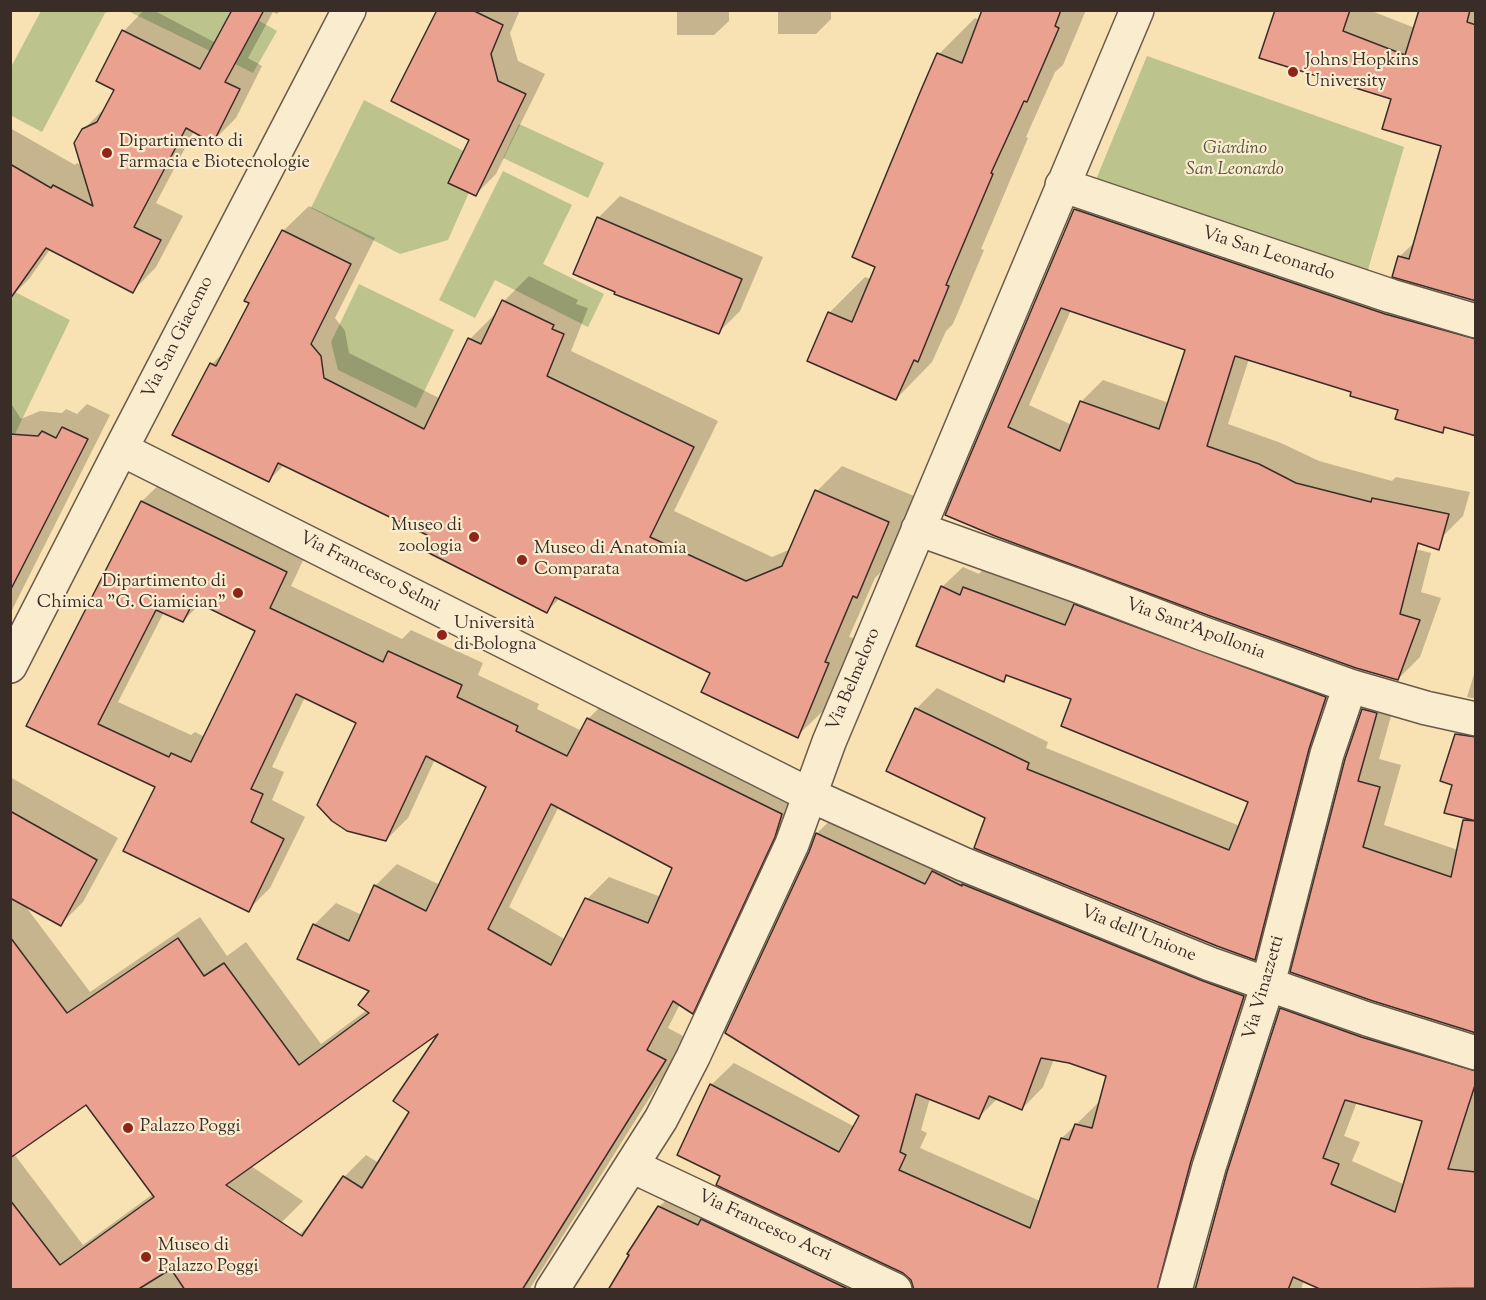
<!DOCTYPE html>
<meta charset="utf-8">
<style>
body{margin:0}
#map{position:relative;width:1486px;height:1300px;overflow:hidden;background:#f8e1b3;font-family:"Sorts Mill Goudy",serif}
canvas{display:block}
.frame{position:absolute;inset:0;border:12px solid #3a2d28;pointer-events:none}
</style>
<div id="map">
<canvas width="1486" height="1300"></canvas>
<div class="frame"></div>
</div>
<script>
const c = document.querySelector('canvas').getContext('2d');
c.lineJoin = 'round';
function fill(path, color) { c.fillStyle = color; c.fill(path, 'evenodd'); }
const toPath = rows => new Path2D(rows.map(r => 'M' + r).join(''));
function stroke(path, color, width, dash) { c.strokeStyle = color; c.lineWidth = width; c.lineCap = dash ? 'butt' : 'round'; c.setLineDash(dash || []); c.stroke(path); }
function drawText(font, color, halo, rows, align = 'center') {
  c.font = font + ' "Sorts Mill Goudy",serif'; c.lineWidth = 4.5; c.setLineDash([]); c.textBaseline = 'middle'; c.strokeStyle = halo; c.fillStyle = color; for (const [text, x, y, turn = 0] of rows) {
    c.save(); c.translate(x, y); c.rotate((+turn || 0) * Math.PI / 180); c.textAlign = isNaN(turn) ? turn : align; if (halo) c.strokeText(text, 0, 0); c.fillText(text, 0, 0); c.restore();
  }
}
const green = toPath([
 [41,11,111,11,105,13,42,132,10,115,11,67],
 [128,11,242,11,277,31,253,73,235,64,243,49,210,51],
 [1147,56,1404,147,1367,273,1095,182],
 [364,100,483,161,448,240,400,254,311,208],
 [519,124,604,163,588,198,503,158],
 [503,171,572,205,543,264,604,294,588,327,495,280,475,318,439,300],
 [359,284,454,330,416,408,338,370,331,342],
 [15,292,70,320,15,434,11,436,10,298]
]);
const shadow = toPath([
 [144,10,153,10,216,43,234,10,281,10,277,14,273,12,248,58,262,66,236,118,213,141,194,131,156,203,183,216,156,267,133,291,51,248,29,279,10,298,10,128,75,165,77,163,83,166,83,130,107,106,116,89,124,31],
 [439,10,520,10,510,33,518,61,545,74,496,174,476,194,471,140],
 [677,10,729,10,729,21,714,35,677,35],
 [778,10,831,10,831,19,816,34,778,34],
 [983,10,1086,10,1063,65,1055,72,1026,137,1028,138,981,249,984,250,953,324,946,331,932,362,896,399,829,313,865,277,871,279,877,266,854,256,939,54,975,18,980,20],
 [1276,10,1369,10,1415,28,1420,10,1476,10,1476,300,1399,257,1416,241,1443,145,1393,98],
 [1097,188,1476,312,1476,434,1447,426,1443,431,1400,409,1353,391,1249,359,1228,424,1281,443,1319,461,1392,481,1396,477,1470,492,1463,516,1441,538,1341,530,1431,553,1421,592,1441,598,1420,657,1398,679,947,514,1075,210],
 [1071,310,1187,349,1169,403,1103,380,1081,402,1072,425,1029,405],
 [620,196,763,257,740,311,718,333,598,218],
 [309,206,375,238,335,318,345,331,349,353,441,399,470,339,495,314,497,315,504,301,529,276,578,300,576,304,588,308,571,351,718,421,674,511,772,557,791,549,817,491,842,466,914,496,882,571,875,578,849,637,854,638,823,711,797,736,712,673,560,598,547,611,431,536,285,464,269,480,212,364,227,349,251,303,283,231],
 [10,402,21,419,40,411,62,413,66,409,77,414,87,404,110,415,10,614],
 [164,480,308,550,291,586,402,639,411,630,483,663,478,675,539,704,537,709,582,731,588,719,610,697,803,792,714,990,692,1012,680,1004,668,1028,687,1038,529,1290,246,1290,319,1214,344,1177,366,1155,379,1163,411,1111,443,1029,251,1166,303,1201,282,1222,190,1290,10,1290,10,777,118,838,83,902,61,924,23,903,90,992,200,917,227,956,246,942,321,1044,367,1010,371,991,314,925,336,903,362,915,375,886,397,864,440,885,488,786,435,759,408,818,386,840,358,722,305,697,272,767,284,772,272,800,305,817,270,888,248,910,157,786,28,725,142,501],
 [201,603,257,631,205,737,195,732,191,735,118,702,164,612,183,621],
 [559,806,674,868,661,897,609,877,587,899,566,940,509,907],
 [86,1103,153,1194,83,1245,14,1154],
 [963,567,979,574,985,567,1346,677,1275,937,1254,958,987,817,916,709,937,688,1048,742,1046,748,1240,826,1250,801,1073,698,1009,674,1003,680,942,587],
 [1476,668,1476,699,1467,697],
 [1385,688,1398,691,1379,759,1401,765,1384,825,1458,850,1465,817,1454,784,1456,734,1476,715,1476,1032,1292,971,1363,710],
 [839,812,1265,974,1192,1287,1197,1287,1281,1009,1303,987,1476,1044,1476,1290,1325,1290,1304,1280,1301,1290,608,1290,659,1207,681,1185,915,1286,911,1278,904,1272,679,1154,712,1084,734,1063,855,1127,861,1116,810,852,817,833],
 [1054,1059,1070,1062,1108,1075,1100,1103,1098,1103,1062,1138,1040,1201,920,1148,927,1133,921,1130,930,1098,979,1117,998,1098,1022,1109,1043,1087],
 [1357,1102,1424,1120,1405,1185,1352,1161,1360,1142,1344,1136]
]);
const building = toPath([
 [232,10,264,10,225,82,240,89,213,143,186,128,134,227,161,240,133,293,46,248,10,299,10,164,51,188,53,185,93,206,74,143,82,129,97,122,114,90,96,81,122,30,200,69,232,10],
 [437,10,472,10,503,25,491,54,498,81,526,94,476,196,448,183,469,140,391,101,437,10],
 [982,10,1061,10,1055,26,1059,28,1027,102,1024,101,991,173,993,174,946,285,949,286,918,362,914,360,896,400,807,361,828,312,852,322,875,267,852,257,921,90,937,53,962,63,982,10],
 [1275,10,1350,10,1343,31,1405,55,1419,10,1470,10,1467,22,1476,25,1476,301,1392,277,1398,256,1409,259,1441,146,1382,129,1391,99,1259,58,1275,10],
 [1074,209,1385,314,1476,339,1476,436,1444,427,1443,433,1395,419,1398,410,1350,396,1351,392,1235,356,1207,446,1259,464,1296,483,1371,502,1372,498,1449,514,1439,550,1418,543,1400,614,1420,620,1398,680,1356,668,1210,616,995,536,945,515,1074,209],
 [1061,308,1185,350,1159,429,1080,401,1060,451,1008,427,1061,308],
 [597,217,742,279,719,334,614,294,615,292,573,274,597,217],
 [282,230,351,264,311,344,321,356,324,378,424,429,468,338,481,344,502,300,554,325,552,329,564,334,547,376,694,447,650,537,746,581,782,566,815,490,889,522,857,598,853,596,825,662,829,663,798,738,701,692,710,673,555,597,547,613,423,550,429,536,278,463,269,482,172,435,210,363,216,366,249,303,244,301,282,230],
 [62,427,88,439,10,591,10,434,38,436,42,431,56,438,62,427],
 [141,501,287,572,270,608,383,662,388,651,462,685,457,697,518,726,516,731,567,756,587,718,782,814,775,837,693,1014,673,1001,647,1050,666,1060,522,1290,185,1290,171,1269,137,1290,10,1290,10,1200,60,1265,154,1197,86,1105,10,1158,10,937,67,1013,178,938,204,976,224,963,299,1065,369,1013,358,1005,369,991,297,959,313,924,349,941,374,885,426,911,486,787,426,756,386,841,347,831,332,821,317,805,356,723,296,694,251,789,263,794,251,822,284,839,249,912,123,851,155,787,26,726,141,501],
 [194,601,255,631,191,762,171,753,169,757,98,724,156,610,183,622,194,601],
 [551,804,672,868,648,923,585,898,551,965,488,929,551,804],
 [438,1034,393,1101,409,1112,362,1188,343,1176,302,1236,226,1185,438,1034],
 [941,586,960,595,963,587,1065,625,1074,604,1326,697,1309,749,1255,960,1217,946,974,848,985,818,886,771,915,708,1029,763,1027,769,1229,850,1248,802,1061,726,1071,699,1006,675,1004,682,916,646,941,586],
 [1362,709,1377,713,1358,781,1380,787,1363,847,1451,877,1463,820,1476,821,1476,1033,1373,1001,1290,972,1345,759,1362,709],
 [1455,734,1476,737,1476,821,1444,813,1452,785,1440,781,1455,734],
 [10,811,97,860,61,926,10,898,10,811],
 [816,833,925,884,932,871,962,886,962,884,1203,981,1244,996,1191,1161,1157,1290,914,1290,911,1280,903,1273,716,1185,720,1176,677,1155,710,1084,839,1152,859,1116,725,1033,809,852,816,833],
 [1041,1058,1069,1063,1106,1076,1092,1128,1075,1124,1069,1140,1061,1138,1030,1228,899,1170,906,1155,900,1152,916,1094,979,1119,989,1096,1022,1110,1041,1058],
 [1280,1008,1361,1037,1476,1071,1476,1082,1448,1169,1476,1172,1476,1288,1322,1290,1293,1277,1288,1290,1195,1290,1227,1172,1280,1008],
 [1345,1100,1422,1121,1395,1212,1331,1184,1339,1164,1323,1158,1345,1100],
 [658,1206,698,1225,701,1219,850,1290,608,1290,629,1255,627,1254,658,1206]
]);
const minor = toPath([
 [1062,185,1391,296,1476,321],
 [121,449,810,795,963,864,1210,964,1367,1019,1476,1053],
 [918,529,1078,586,1204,634,1350,686,1426,708,1476,719],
 [10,666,121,449,349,10],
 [632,1166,895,1290],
 [552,1290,661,1119,693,1057,792,844,829,742,1137,10],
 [1175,1290,1209,1167,1268,984,1327,754,1350,686]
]);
const markers = [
 [1293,72,6,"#8f2418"],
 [107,153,6,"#8f2418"],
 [474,537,6,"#8f2418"],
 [522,560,6,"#8f2418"],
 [238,593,6,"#8f2418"],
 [442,635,6,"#8f2418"],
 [128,1128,6,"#8f2418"],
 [146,1257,6,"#8f2418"]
];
const poiNames = [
 ["Johns Hopkins",1305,62],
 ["University",1305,83],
 ["Dipartimento di",119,143],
 ["Farmacia e Biotecnologie",119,164],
 ["Museo di",462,527,"right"],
 ["zoologia",462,548,"right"],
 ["Museo di Anatomia",534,550],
 ["Comparata",534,571],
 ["Dipartimento di",226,583,"right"],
 ["Chimica \"G. Ciamician\"",226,604,"right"],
 ["Università",454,625],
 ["di Bologna",454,646],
 ["Palazzo Poggi",140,1128],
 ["Museo di",158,1247],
 ["Palazzo Poggi",158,1268]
];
const parkNames = [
 ["Giardino",1235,150],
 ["San Leonardo",1235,171]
];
const streetNames = [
 ["Via San Leonardo",1268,255,18],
 ["Via San Giacomo",179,338,-63],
 ["Via Francesco Selmi",369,573,27],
 ["Via Sant'Apollonia",1195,630,20],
 ["Via Belmeloro",855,680,-67],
 ["Via dell'Unione",1138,935,22],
 ["Via Vinazzetti",1265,988,-74],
 ["Via Francesco Acri",764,1227,25]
];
fill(green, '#bcc38d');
fill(shadow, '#0003');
fill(building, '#eba18f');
stroke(building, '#3a2d28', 1.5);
stroke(minor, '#6a5a4b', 36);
stroke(minor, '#faecce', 33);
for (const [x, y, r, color] of markers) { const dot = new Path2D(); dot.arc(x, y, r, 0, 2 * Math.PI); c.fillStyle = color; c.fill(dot); stroke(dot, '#faecce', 2); }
drawText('18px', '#3a2d28', '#faecce', poiNames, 'left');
drawText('italic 18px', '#5a5241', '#faecce', parkNames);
drawText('18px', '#3a2d28', '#faecce', streetNames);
</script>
